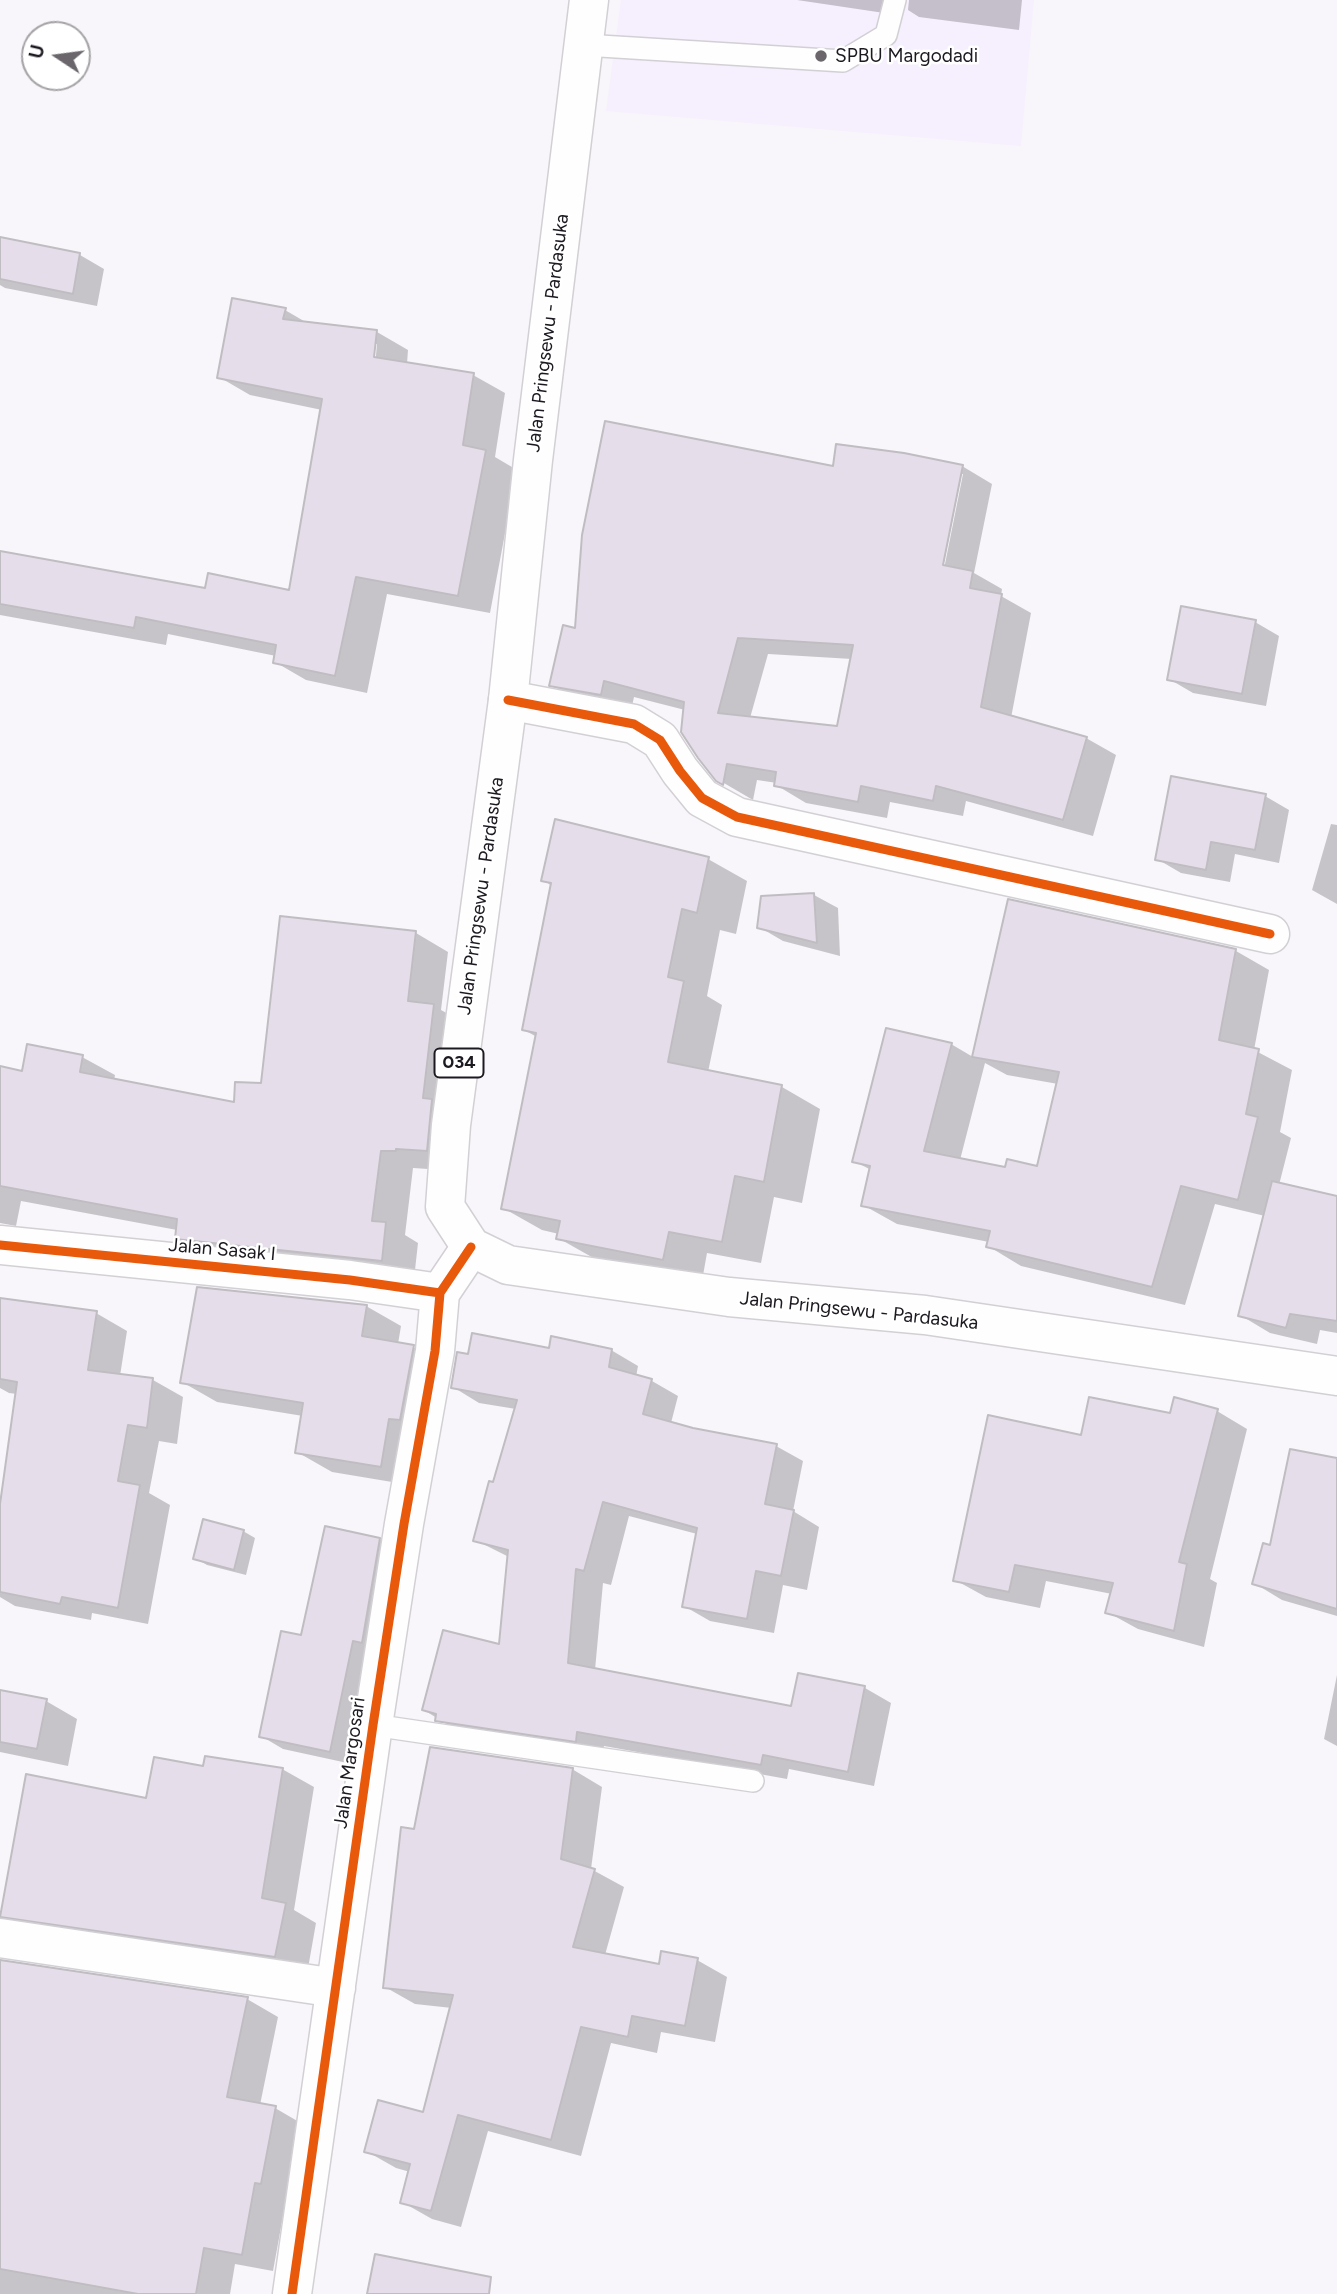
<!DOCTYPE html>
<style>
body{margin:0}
#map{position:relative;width:1337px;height:2294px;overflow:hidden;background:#f8f6fa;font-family:Figtree,sans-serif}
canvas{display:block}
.north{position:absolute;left:21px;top:21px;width:70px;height:70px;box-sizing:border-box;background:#fff;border:2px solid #a5a3a6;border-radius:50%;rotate:283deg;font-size:19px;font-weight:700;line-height:28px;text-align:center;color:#1d1920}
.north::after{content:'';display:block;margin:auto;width:24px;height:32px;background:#6a666c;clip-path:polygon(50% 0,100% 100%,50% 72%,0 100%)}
</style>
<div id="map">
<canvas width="1337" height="2294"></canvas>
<div class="north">U</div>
</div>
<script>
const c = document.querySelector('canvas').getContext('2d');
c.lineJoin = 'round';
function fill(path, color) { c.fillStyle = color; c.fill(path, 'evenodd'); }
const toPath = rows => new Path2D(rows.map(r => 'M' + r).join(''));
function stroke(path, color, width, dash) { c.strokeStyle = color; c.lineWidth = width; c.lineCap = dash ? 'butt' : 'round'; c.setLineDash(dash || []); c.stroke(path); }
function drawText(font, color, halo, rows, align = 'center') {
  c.font = font + ' Figtree,sans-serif'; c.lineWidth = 5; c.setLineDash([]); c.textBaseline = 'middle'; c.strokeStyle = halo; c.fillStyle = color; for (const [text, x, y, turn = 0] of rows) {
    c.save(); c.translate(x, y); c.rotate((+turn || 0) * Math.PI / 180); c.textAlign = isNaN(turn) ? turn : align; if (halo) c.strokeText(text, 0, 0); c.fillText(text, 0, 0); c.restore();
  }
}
const built = toPath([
 [621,0,1034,0,1021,146,606,111]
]);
const shadow = toPath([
 [797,0,896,0,891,14],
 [909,0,1022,0,1019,30,919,17,908,10],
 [0,239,80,255,104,269,97,306,5,288,0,285],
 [285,310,309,324,377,332,408,350,407,364,473,375,505,393,495,457,517,470,490,613,387,594,367,693,306,680,275,662,276,656,168,634,166,645,0,615,0,552,206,590,291,592,322,410,250,395,219,377],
 [374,344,377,344,375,366,371,365],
 [962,466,992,484,974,573,1002,589,1001,596,1031,613,1011,718,1086,738,1116,755,1093,836,966,801,963,816,890,802,887,818,806,803,776,785,777,783,757,780,753,800,717,779,685,710,634,697,631,711,581,702,551,685,576,630,834,468],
 [959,474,963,474,943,574,939,573],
 [768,654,852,659,839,728,750,718],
 [1255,622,1279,636,1266,706,1193,693,1169,679],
 [1265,796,1289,810,1279,863,1235,854,1230,882,1181,873,1157,859],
 [1331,824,1337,825,1337,904,1312,890],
 [708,859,747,881,736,934,720,930,707,996,722,1005,708,1072,782,1087,820,1109,802,1203,774,1197,761,1263,707,1253,702,1281,597,1260,558,1238,559,1234,542,1230,503,1208,537,1037,524,1030,552,886,543,880],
 [814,895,838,908,840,956,783,941,759,927],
 [1010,901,1236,951,1269,970,1254,1050,1292,1070,1280,1132,1291,1138,1279,1185,1337,1198,1337,1333,1320,1330,1317,1344,1270,1333,1240,1315,1265,1216,1215,1204,1185,1305,1021,1266,988,1246,989,1242,897,1224,863,1205,871,1170,854,1161,951,1044,973,1057],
 [985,1063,1007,1075,1058,1084,1038,1168,1006,1169,960,1160],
 [416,933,448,952,441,1010,466,1024,459,1169,428,1166,428,1169,413,1168,405,1235,418,1243,414,1279,209,1257,176,1238,177,1230,21,1201,16,1226,0,1223,0,1068,24,1073,82,1057,115,1075,114,1081,236,1104,262,1085],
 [0,1300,96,1313,127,1331,120,1376,153,1380,183,1397,177,1444,159,1441,149,1493,170,1505,148,1624,92,1613,91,1620,15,1606,0,1597,0,1516,17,1394,9,1393,0,1388],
 [366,1306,401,1326,398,1344,413,1347,448,1367,416,1486,332,1472,297,1452,303,1416,217,1402,182,1382],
 [550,1350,611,1350,638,1366,636,1377,652,1381,678,1396,671,1423,776,1446,803,1461,793,1511,819,1527,807,1590,783,1585,774,1633,710,1621,684,1606,697,1534,629,1516,611,1585,603,1583,595,1670,792,1708,865,1688,891,1703,874,1786,789,1769,787,1779,604,1746,602,1756,464,1735,424,1710,501,1646,509,1557,475,1540,516,1409,479,1403,453,1387,470,1356],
 [1217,1411,1247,1429,1210,1579,1217,1583,1204,1647,1138,1629,1107,1612,1112,1594,1046,1581,1040,1608,986,1597,955,1580,1082,1437,1171,1415],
 [1337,1460,1337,1616,1282,1600,1254,1583,1271,1548],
 [243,1531,255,1538,246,1575,207,1565,195,1558],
 [379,1539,401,1552,352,1764,283,1749,261,1736,303,1637],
 [1337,1675,1337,1746,1324,1739],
 [0,1692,46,1701,77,1719,68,1766,0,1752],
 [205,1768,282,1769,314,1787,294,1910,316,1923,307,1974,32,1934,0,1916,147,1800],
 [572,1769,602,1787,591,1869,624,1887,605,1955,660,1966,697,1960,727,1977,715,2042,661,2032,657,2053,611,2043,581,2156,488,2131,461,2227,432,2219,402,2202,410,2172,396,2168,366,2151,425,2114,452,2008,415,2004,385,1987,416,1831],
 [0,1962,247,1999,278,2017,260,2105,275,2108,306,2126,286,2200,273,2271,235,2264,230,2294,0,2294]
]);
const building = toPath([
 [0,237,80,253,73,294,0,279,0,237],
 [232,298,286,308,283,319,377,330,374,357,474,373,463,445,486,450,458,596,356,577,335,676,273,663,276,645,136,617,134,628,0,604,0,551,205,588,208,573,289,590,322,399,217,378,232,298],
 [605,421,833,466,836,444,904,453,963,465,943,565,973,571,970,588,1002,594,981,707,1087,737,1063,820,936,786,933,801,861,786,858,802,774,786,776,772,727,764,723,785,716,781,698,758,681,732,684,702,604,681,601,695,549,686,563,625,575,628,582,535,605,421],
 [738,638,853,645,837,726,718,713,738,638],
 [1181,606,1256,620,1242,694,1167,680,1181,606],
 [1171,776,1266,794,1255,850,1211,842,1206,870,1155,860,1171,776],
 [555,819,709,857,697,913,682,909,668,977,684,981,668,1062,782,1085,764,1182,735,1176,722,1242,669,1232,663,1260,556,1239,560,1221,501,1209,536,1033,522,1030,551,883,541,881,555,819],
 [814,893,817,943,757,928,761,896,814,893],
 [1008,899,1236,949,1219,1040,1259,1049,1246,1114,1258,1117,1238,1200,1181,1186,1152,1287,986,1247,990,1231,861,1206,870,1166,852,1162,886,1028,952,1043,924,1151,1005,1167,1007,1159,1037,1166,1059,1072,972,1057,1008,899],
 [280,916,416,931,408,1001,434,1004,423,1098,432,1099,427,1151,396,1149,396,1151,381,1151,372,1221,386,1222,382,1261,175,1239,177,1219,0,1186,0,1066,22,1071,27,1044,83,1055,80,1072,234,1102,235,1082,261,1083,280,916],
 [1272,1181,1337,1196,1337,1321,1290,1314,1286,1328,1238,1316,1272,1181],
 [197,1287,367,1305,362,1336,414,1345,400,1420,389,1419,381,1467,295,1453,303,1403,180,1383,197,1287],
 [0,1298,97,1311,88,1370,153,1378,147,1428,128,1425,118,1481,140,1485,118,1608,62,1597,60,1604,0,1592,0,1504,17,1382,0,1379,0,1298],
 [472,1333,549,1348,551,1336,612,1349,609,1367,652,1379,643,1414,693,1428,777,1444,765,1504,794,1510,781,1576,756,1571,747,1619,682,1607,697,1528,603,1502,584,1571,576,1569,568,1663,791,1706,798,1673,865,1686,848,1772,763,1755,761,1765,577,1732,576,1742,435,1721,436,1714,422,1710,443,1630,499,1644,508,1550,473,1541,489,1481,493,1482,517,1400,451,1388,457,1352,468,1354,472,1333],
 [1089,1397,1170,1413,1174,1397,1218,1409,1179,1562,1187,1564,1174,1631,1105,1613,1113,1583,1015,1565,1009,1592,953,1581,988,1415,1081,1435,1089,1397],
 [1290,1449,1337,1458,1337,1609,1252,1584,1263,1543,1270,1545,1290,1449],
 [203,1519,244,1530,234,1570,193,1559,203,1519],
 [325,1526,380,1538,362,1643,353,1641,330,1752,259,1737,281,1631,301,1635,325,1526],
 [0,1690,47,1699,37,1749,0,1742,0,1690],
 [430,1747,573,1768,561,1859,595,1869,573,1947,659,1964,661,1951,698,1958,685,2026,632,2016,628,2037,581,2027,551,2140,458,2115,431,2211,400,2203,410,2164,364,2152,378,2100,423,2112,453,1995,383,1988,401,1827,414,1829,430,1747],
 [205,1756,283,1768,262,1898,286,1903,275,1957,0,1917,26,1774,146,1798,154,1757,203,1766,205,1756],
 [0,1960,248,1997,227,2097,276,2106,261,2184,255,2183,242,2255,204,2248,196,2294,138,2294,0,2269,0,1960],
 [375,2254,491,2277,489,2294,367,2294,375,2254]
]);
const service = toPath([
 [584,45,843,61,886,35,895,0],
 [373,1725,753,1781]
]);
const minor = toPath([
 [508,700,634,724,660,740,680,771,702,798,737,817,1270,934],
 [0,1245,350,1280,440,1293],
 [0,1938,336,1988],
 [292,2294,373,1725,404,1524,435,1351,440,1293,471,1247]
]);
const primary = toPath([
 [589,0,533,460,508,700,451,1125,445,1207,471,1247,508,1265,729,1297,925,1315,1337,1376]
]);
const cycleway = toPath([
 [508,700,634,724,660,740,680,771,702,798,737,817,1270,934],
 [0,1245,350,1280,440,1293],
 [292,2294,373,1725,404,1524,435,1351,440,1293,471,1247]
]);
const markers = [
 [821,56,7,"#6a666c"]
];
const shields = [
 [459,1063,49]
];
const shieldNames = [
 ["034",459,1063]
];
const poiNames = [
 ["SPBU Margodadi",835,56]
];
const streetNames = [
 ["Jalan Pringsewu - Pardasuka",548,333,-83],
 ["Jalan Pringsewu - Pardasuka",481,896,-82],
 ["Jalan Sasak I",222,1250,5],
 ["Jalan Pringsewu - Pardasuka",859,1311,6],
 ["Jalan Margosari",350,1763,-82]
];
fill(built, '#f6effd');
fill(shadow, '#0003');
fill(building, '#e5deea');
stroke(building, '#c0bdc2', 2);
stroke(service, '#d3d0d5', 24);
stroke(minor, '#d3d0d5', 41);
stroke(primary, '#d3d0d5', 41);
stroke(service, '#fefefe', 21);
stroke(minor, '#fefefe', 38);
stroke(primary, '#fefefe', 38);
stroke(cycleway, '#e8590c', 9);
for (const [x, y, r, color] of markers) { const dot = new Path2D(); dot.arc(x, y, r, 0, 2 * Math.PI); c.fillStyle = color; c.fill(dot); stroke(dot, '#fff', 2.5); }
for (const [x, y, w] of shields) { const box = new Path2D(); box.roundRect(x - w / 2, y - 14.5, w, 29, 5); c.fillStyle = '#fff'; c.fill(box); stroke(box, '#1d1920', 2); }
drawText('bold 18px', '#1d1920', null, shieldNames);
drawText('19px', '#1d1920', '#fff', poiNames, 'left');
drawText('19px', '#1d1920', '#fff', streetNames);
</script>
